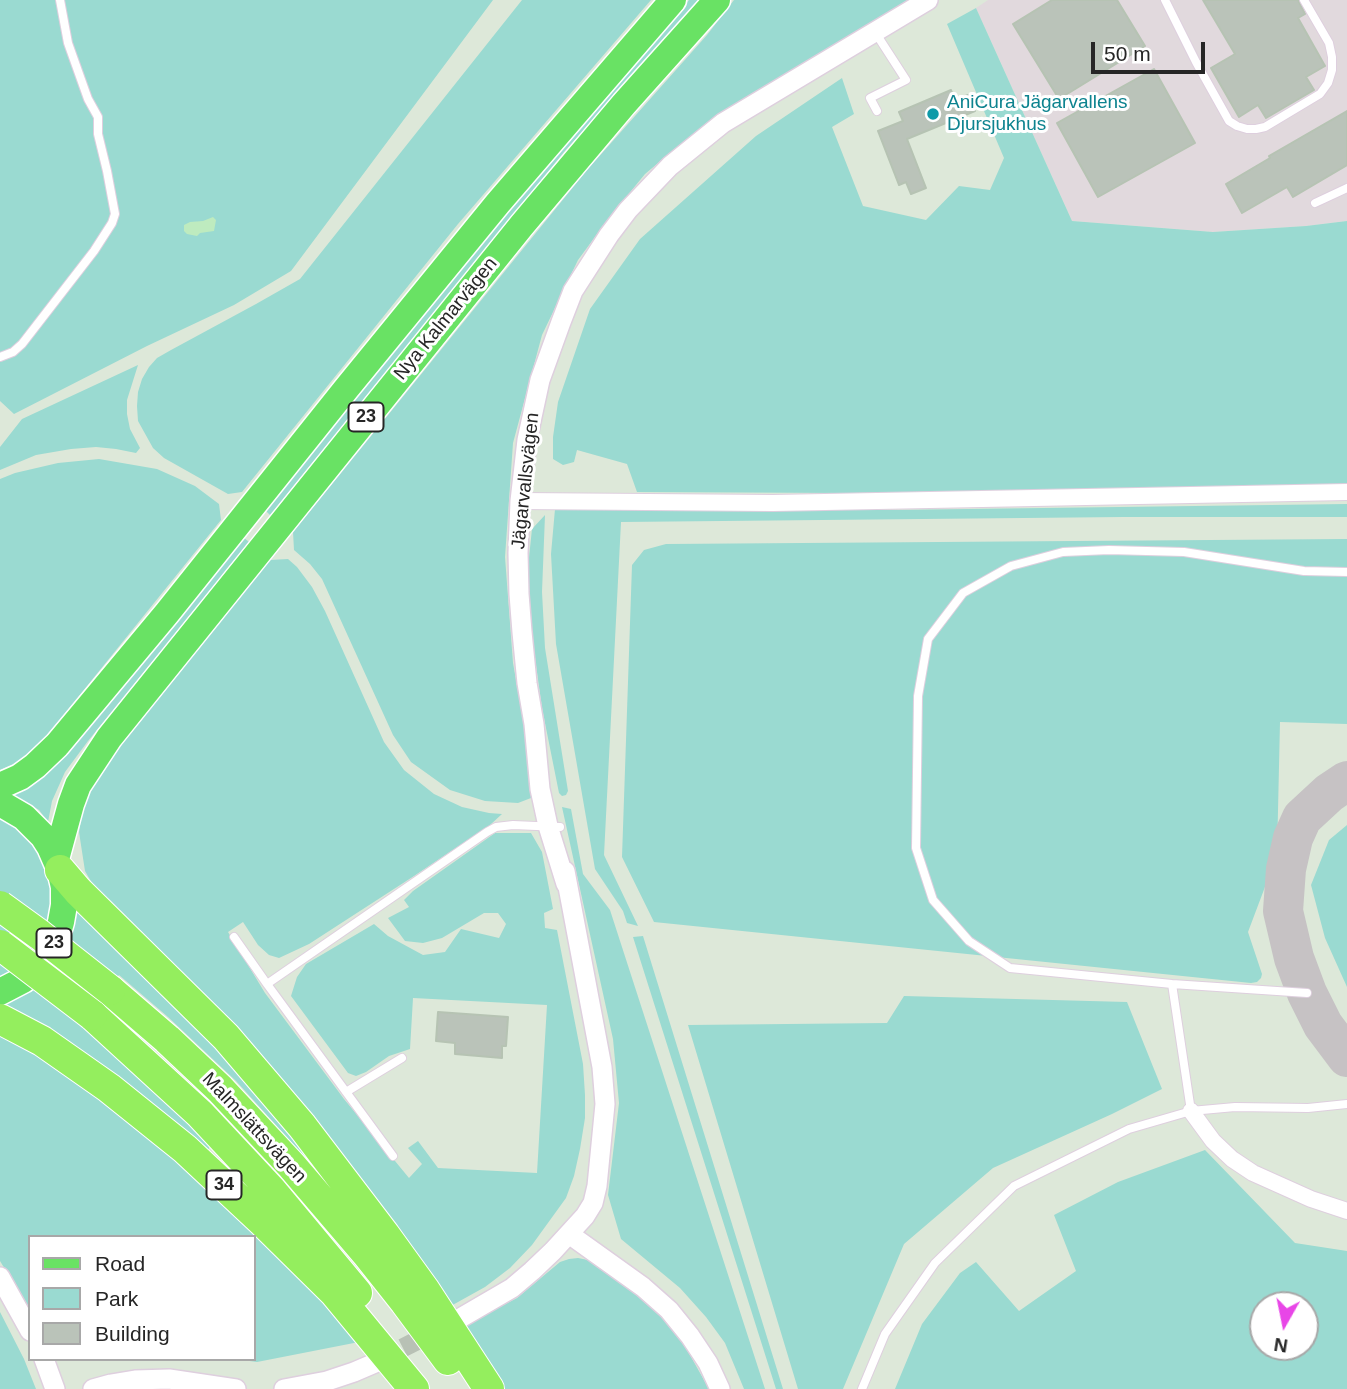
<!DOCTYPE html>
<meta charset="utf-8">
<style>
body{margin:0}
#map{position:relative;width:1347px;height:1389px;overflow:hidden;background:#dde8d9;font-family:Arial,sans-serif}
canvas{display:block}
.legend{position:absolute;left:28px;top:1235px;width:228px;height:126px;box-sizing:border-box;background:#fff;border:2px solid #a8a8a8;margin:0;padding:9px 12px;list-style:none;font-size:21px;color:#262626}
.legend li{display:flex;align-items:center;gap:14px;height:35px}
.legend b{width:35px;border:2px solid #a8a8a8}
.north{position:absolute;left:1249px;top:1291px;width:70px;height:70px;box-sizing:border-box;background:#fff;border:2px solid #a8a8a8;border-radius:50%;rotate:189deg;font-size:19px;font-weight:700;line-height:28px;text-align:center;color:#262626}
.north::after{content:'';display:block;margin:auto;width:24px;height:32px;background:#e846e7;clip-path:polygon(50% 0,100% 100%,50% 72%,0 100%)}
.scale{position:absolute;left:1091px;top:42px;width:114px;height:32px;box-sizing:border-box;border:4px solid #262626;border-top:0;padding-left:9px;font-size:21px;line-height:24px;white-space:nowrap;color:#262626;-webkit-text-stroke:5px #fff;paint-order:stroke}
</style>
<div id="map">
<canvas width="1347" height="1389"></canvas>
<ul class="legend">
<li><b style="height:9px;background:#69e264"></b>Road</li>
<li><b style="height:19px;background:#9adad1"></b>Park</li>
<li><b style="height:19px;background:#bac3b9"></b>Building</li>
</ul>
<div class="north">N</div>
<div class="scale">50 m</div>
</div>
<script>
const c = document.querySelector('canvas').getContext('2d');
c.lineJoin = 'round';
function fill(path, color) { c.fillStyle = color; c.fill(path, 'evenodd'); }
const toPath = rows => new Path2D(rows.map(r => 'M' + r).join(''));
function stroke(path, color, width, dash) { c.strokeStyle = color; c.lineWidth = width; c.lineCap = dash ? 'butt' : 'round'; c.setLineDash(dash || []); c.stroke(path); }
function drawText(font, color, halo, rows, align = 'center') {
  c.font = font + ' Arial,sans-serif'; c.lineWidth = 6; c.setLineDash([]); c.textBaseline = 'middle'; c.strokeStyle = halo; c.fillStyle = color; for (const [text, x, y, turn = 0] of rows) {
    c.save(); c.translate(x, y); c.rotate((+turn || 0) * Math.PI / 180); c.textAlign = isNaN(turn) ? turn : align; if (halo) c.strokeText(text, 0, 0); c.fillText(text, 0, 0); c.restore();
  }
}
const industrial = toPath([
 [988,0,1347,0,1347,221,1306,226,1213,232,1072,221,976,8]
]);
const green = toPath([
 [0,0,493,0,291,271,234,305,147,346,14,414,0,401],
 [522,0,651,0,458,224,242,492,228,494,164,458,153,448,138,421,137,406,138,392,142,379,149,367,157,358,171,350,256,304,300,279],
 [689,0,700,0,564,152,270,515,265,510,562,146],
 [734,0,910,0,723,112,682,143,645,174,609,218,578,260,542,335,513,443,505,557,513,663,535,787,531,798,518,803,485,801,450,790,411,762,393,735,322,579,310,564,294,550,293,532,587,170,707,35],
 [976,8,1072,221,1213,232,1306,226,1347,221,1347,487,1293,486,849,493,637,492,627,464,577,450,574,462,563,465,553,459,553,437,558,402,590,309,640,239,756,136,842,78,854,114,832,127,863,206,926,220,959,186,990,190,1004,158,947,24],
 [138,365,127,400,127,414,130,429,140,448,136,453,116,449,96,447,71,449,36,455,0,470,0,447,22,419],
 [99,459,157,469,195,486,219,504,221,520,37,748,21,761,0,770,0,479,15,473,58,463],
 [1347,504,1347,517,1123,517,621,522,604,855,638,926,627,923,623,911,595,869,556,644,551,554,555,509,892,510],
 [545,515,542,592,545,648,568,791,566,795,562,796,559,793,542,708,531,629,528,567,532,529],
 [243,537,249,542,88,741,65,772,52,801,48,822,39,810,12,794,28,786,56,765,82,736],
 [1347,539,1347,724,1280,722,1277,855,1248,932,1262,974,1261,978,1257,982,1251,983,654,922,622,857,632,565,644,550,666,544],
 [288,559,297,567,312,587,325,611,384,742,404,770,434,794,462,807,489,813,502,814,490,825,414,876,309,944,279,958,269,955,258,945,243,922,228,932,265,993,344,1099,409,1178,422,1164,408,1148,418,1141,438,1168,537,1173,547,1005,413,998,410,1049,389,1056,366,1072,356,1076,348,1073,291,996,297,977,306,964,374,924,388,936,423,955,445,952,461,929,499,938,506,924,498,913,484,913,442,938,423,943,405,941,388,918,409,907,404,900,413,891,495,833,531,833,542,852,553,909,544,913,545,928,557,930,583,1064,585,1095,585,1118,580,1149,574,1176,566,1198,532,1245,510,1268,485,1287,449,1307,425,1268,355,1170,264,1058,100,897,85,871,79,832,84,799,122,744,270,560],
 [562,807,571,809,583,874,610,910,765,1389,744,1389,725,1343,706,1317,680,1288,621,1239,608,1195,619,1103,613,1039],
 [0,817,18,828,35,847,47,869,51,895,49,920,39,944,23,964,0,979],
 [1347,825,1347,987,1325,938,1311,885,1329,840],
 [77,906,206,1029,360,1218,236,1081,168,1017,119,975,82,1026,161,1097,210,1146,207,1153,0,1006,15,999,47,974,58,962,71,935,76,918],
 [643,936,783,1389,776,1389,633,937],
 [904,996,1127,1002,1162,1089,1112,1114,993,1168,904,1244,843,1389,798,1389,688,1025,887,1023],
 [0,1031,56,1063,147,1134,310,1284,359,1342,257,1362,235,1359,254,1359,254,1237,30,1237,30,1310,0,1261],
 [1205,1150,1295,1243,1347,1251,1347,1389,895,1389,922,1324,960,1273,976,1262,1019,1311,1076,1271,1054,1215,1118,1182],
 [1305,1305,1305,1347,1263,1347,1263,1305],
 [578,1258,588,1260,630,1286,676,1330,709,1389,503,1389,462,1326,517,1298,560,1262,569,1259],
 [0,1312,24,1359,36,1389,0,1389]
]);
const sand = toPath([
 [213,217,216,220,214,231,200,233,197,236,187,234,184,231,184,225,190,222,203,221]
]);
const taxiway = toPath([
 [1347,781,1329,793,1302,818,1293,838,1286,869,1283,911,1294,958,1307,993,1323,1025,1347,1057]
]);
const building = toPath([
 [1052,0,1117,0,1145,46,1059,99,1013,24,1052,0],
 [1203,0,1298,0,1305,14,1298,18,1325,66,1306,77,1314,90,1266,118,1258,105,1239,117,1211,68,1235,54,1203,0],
 [1154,69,1195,143,1098,197,1057,123,1154,69],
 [951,90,955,100,968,95,975,111,907,139,926,188,911,194,906,182,899,185,878,131,903,121,899,112,951,90],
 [1347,111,1347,165,1293,197,1287,187,1242,213,1226,184,1270,158,1269,156,1347,111],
 [438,1012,508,1017,506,1046,502,1046,502,1058,455,1054,455,1043,436,1041,438,1012]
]);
const tertiaryTunnel = toPath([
 [377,1361,438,1330]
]);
const service = toPath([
 [1165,0,1196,62,1229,121,1237,126,1247,129,1256,129,1265,127,1320,94,1328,83,1332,70,1332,57,1329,43,1304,0],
 [875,32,906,80,870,98,877,111],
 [1315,203,1347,188],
 [0,357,13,352,22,344,94,251,112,223,115,214,107,171,98,134,98,117,88,99,68,43,60,0],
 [234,937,267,984],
 [1172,984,1191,1111],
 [1307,993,1172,984,1010,968,969,941,933,900,916,848,918,696,928,639,963,593,1011,566,1063,552,1109,550,1184,552,1304,571,1347,572],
 [346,1092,402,1058],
 [393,1156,267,984,487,832,496,827,513,825,560,827],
 [862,1389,885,1334,935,1263,1014,1186,1129,1129,1191,1111,1235,1107,1308,1108,1347,1104]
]);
const minor = toPath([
 [520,501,773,503,1347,492],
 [1191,1111,1213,1141,1232,1159,1253,1173,1311,1199,1347,1211]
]);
const tertiary = toPath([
 [566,884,548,826,540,789,534,724,527,683,522,632,519,594,518,553,520,501,527,440,540,380,561,322,573,291,609,235,628,210,670,166,723,123,928,0],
 [569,1234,643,1287,669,1310,690,1336,708,1363,720,1389],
 [0,1277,30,1331],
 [457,1320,512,1288,532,1271,553,1251,585,1216,593,1203,597,1186,605,1104,602,1067,565,871],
 [44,1359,55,1389],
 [93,1389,111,1384,135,1380,169,1379,236,1389],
 [284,1389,327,1381,354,1372,375,1363]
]);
const primary = toPath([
 [0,786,20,777,35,766,57,745,167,613,346,389,498,203,673,0],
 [0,803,24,817,43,836,50,847,60,870,64,887,64,905,61,922,56,939,47,954,36,968,23,980,0,992],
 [56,859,71,804,78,785,109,738,522,225,624,104,717,0]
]);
const motorway = toPath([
 [60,870,78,891,226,1037,302,1126,385,1235,424,1289,489,1389],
 [110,990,167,1039,220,1089,291,1165,367,1254,405,1302,448,1360],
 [92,1015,200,1114,272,1191,357,1293],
 [0,1019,42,1041,109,1088,185,1149,263,1222,334,1292,414,1389]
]);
const motorwayBridge = toPath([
 [0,906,40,935,110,990],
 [0,945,92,1015]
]);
const markers = [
 [933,114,7,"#0f9aa8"]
];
const shields = [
 [366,417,35],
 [54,943,35],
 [224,1185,35]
];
const shieldNames = [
 ["23",366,417],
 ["23",54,943],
 ["34",224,1185]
];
const cultureNames = [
 ["AniCura Jägarvallens",947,103],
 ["Djursjukhus",947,125]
];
const streetNames = [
 ["Nya Kalmarvägen",446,319,-51],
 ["Jägarvallsvägen",526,481,-84],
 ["Malmslättsvägen",254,1128,47]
];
fill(industrial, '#e1d9dd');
fill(green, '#9adad1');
fill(sand, '#beebbf');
stroke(taxiway, '#c6c2c4', 40);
fill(building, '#bac3b9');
stroke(building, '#b6c3b3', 2);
stroke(tertiaryTunnel, '#b8c1b5', 19, [19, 10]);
stroke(service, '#decfde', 10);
stroke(minor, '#decfde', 18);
stroke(tertiary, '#decfde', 22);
stroke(primary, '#fff', 29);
stroke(motorway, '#fff', 32);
stroke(service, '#fff', 8);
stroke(minor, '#fff', 16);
stroke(tertiary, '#fff', 19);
stroke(primary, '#69e264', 26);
stroke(motorway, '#94ee5e', 30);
stroke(motorwayBridge, '#fff', 32, []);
stroke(motorwayBridge, '#94ee5e', 30);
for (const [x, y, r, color] of markers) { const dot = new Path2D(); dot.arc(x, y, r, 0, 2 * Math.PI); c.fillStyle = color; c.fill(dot); stroke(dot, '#fff', 2.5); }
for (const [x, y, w] of shields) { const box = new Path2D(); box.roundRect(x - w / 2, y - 14.5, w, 29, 5); c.fillStyle = '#fff'; c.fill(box); stroke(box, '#262626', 2); }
drawText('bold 18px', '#262626', null, shieldNames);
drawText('19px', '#0d838f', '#fff', cultureNames, 'left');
drawText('19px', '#262626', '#fff', streetNames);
</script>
